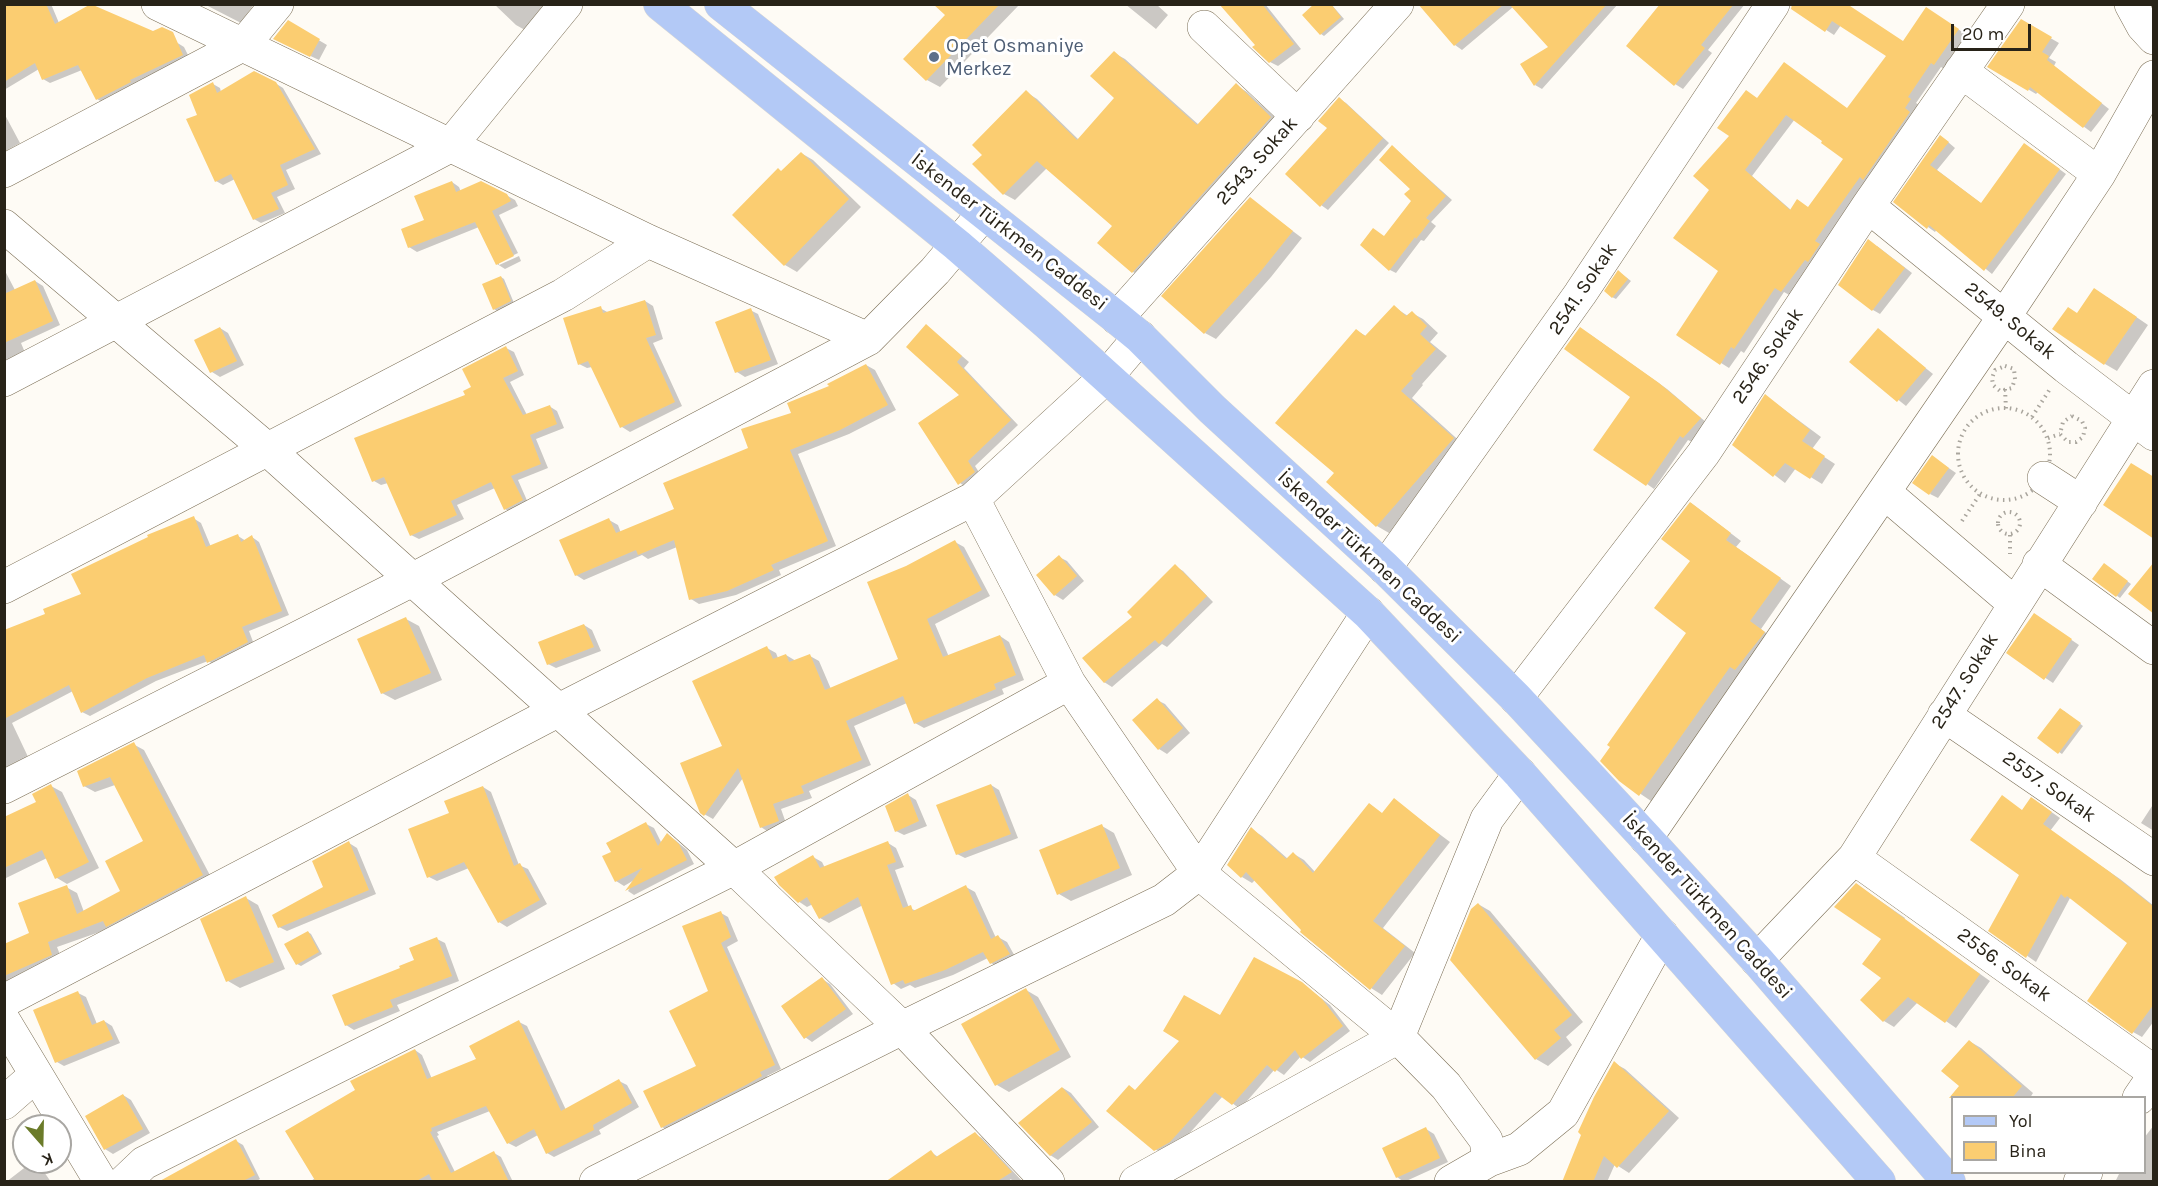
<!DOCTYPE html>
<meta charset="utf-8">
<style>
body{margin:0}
#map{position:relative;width:2158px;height:1186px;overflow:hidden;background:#fefbf5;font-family:Karla,sans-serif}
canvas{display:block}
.frame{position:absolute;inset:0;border:6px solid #282318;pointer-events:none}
.legend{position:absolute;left:1951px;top:1096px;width:195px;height:78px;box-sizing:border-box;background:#fff;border:2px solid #a9a7a3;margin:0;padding:8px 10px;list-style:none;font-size:18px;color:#282318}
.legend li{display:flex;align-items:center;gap:12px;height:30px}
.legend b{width:30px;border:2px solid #a9a7a3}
.north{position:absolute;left:12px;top:1114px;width:60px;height:60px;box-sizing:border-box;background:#fff;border:2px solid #a9a7a3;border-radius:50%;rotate:160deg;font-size:16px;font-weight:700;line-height:24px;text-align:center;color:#282318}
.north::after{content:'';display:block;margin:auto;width:21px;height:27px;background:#6b7b29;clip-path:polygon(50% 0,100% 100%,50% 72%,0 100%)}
.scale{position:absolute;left:1951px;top:24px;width:80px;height:27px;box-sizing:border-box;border:3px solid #282318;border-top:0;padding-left:8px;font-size:18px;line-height:21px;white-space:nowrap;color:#282318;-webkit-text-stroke:4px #fff;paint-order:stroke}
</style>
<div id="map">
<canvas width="2158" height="1186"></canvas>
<div class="frame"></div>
<ul class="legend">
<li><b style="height:8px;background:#b3c9f6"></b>Yol</li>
<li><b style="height:16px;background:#fbcd71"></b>Bina</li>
</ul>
<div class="north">K</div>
<div class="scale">20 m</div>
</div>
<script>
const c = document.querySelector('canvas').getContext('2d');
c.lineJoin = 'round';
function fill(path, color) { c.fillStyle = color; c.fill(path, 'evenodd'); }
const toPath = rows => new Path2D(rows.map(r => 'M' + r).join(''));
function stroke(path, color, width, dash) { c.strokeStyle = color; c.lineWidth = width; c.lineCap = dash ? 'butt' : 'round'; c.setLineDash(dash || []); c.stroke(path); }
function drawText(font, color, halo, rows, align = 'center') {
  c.font = font + ' Karla,sans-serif'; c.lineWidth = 6; c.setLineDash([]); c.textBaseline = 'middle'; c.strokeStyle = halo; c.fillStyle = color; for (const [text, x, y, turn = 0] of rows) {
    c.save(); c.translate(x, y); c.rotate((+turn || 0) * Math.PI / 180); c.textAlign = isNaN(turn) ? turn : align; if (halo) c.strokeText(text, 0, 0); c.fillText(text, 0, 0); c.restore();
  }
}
const shadow = toPath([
 [4,4,51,4,59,23,176,42,184,47,190,59,104,103,97,99,82,70,50,83,43,79,39,69,4,90],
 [204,4,254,4,241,23],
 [494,4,560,4,532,34,516,25],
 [935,4,1020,4,940,87,927,80,905,59,947,15],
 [1125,4,1156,4,1168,15,1156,29],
 [1221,4,1265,4,1301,49,1278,66,1270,62],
 [1317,4,1331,4,1344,19,1324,36,1321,34],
 [1429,4,1618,4,1542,89,1535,85,1550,48,1513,7,1462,50,1455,45],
 [1659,4,1745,4,1708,50,1712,53,1683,89,1675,84],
 [1792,8,1904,43,1935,14,1967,35,1944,69,1941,67,1916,103,1919,105,1791,296,1784,292,1744,353,1741,351,1729,368,1721,363,1720,271,1711,189,1747,92,1758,99,1848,109,1888,56,1841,25,1834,35],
 [1795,119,1845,159,1809,209,1791,210,1752,176],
 [2021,21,2059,43,2049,58,2056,62,2054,66,2109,109,2091,132,2038,92,2036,94,1989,66],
 [288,22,327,45,319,60,283,43],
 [1114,53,1125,59,1199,125,1236,85,1247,92,1282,124,1144,278,1133,272,1114,226,1047,168,1015,200,1004,194,984,155,1026,92,1037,99,1079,140,1116,98],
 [275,83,283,88,321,154,286,170,295,189,277,197,285,213,261,223,254,219,235,179,223,185,216,181,199,116,213,84,220,88,221,92],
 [1339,99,1346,103,1389,143,1328,210,1321,205,1329,128],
 [4,113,20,143,4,152],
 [1948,142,1955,148,1937,170,1982,204,2032,149,2066,174,1992,274,1937,229,1935,232,1928,227,1895,202],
 [1393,147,1452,200,1431,222,1436,226,1424,241,1421,240,1396,273,1390,270,1385,237,1413,201,1412,189],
 [801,153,813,160,861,207,797,272,785,265,782,172],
 [452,182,459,187,461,192,506,195,515,200,518,206,499,215,518,253,499,262,499,265,519,256,521,261,505,269,497,264,479,227,417,252,409,247],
 [1250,199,1302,238,1271,277,1216,339,1205,333],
 [1877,246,1912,273,1880,314,1873,310],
 [4,269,15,290,35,281,43,286,60,325,21,343,26,355,4,367],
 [1622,274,1631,281,1616,299,1612,297],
 [501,277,504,279,514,303,497,311,494,309],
 [2107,297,2148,325,2117,371,2105,364,2078,315],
 [645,301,653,306,663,339,653,343,682,406,630,432,622,427,592,367,587,368,579,364,600,308,609,313],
 [1394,307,1408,316,1412,313,1423,319,1438,333,1430,342,1447,356,1422,384,1423,385,1412,398,1465,446,1389,533,1377,526,1328,482,1336,473,1357,331,1366,336],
 [750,310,758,314,778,364,745,377,737,372],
 [927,326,969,362,964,368,1018,425,975,466,982,477,967,488,960,483,962,395],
 [220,328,228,333,244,365,220,377,212,372,196,341],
 [1878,330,1933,374,1906,406,1851,362],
 [1588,333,1667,389,1707,423,1692,442,1688,440,1654,489,1647,484,1632,396],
 [506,348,514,352,524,375,510,382,527,415,549,406,557,411,564,428,536,439,548,468,518,480,529,505,512,513,505,509,495,488,457,505,464,519,419,539,411,535,388,483,381,485,374,481,467,396],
 [866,365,875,370,896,410,849,434,798,454,836,546,779,570,781,575,736,595,699,604,691,599,677,547,648,559,642,555,584,580,576,575,609,520,618,525,621,533,676,509,793,414],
 [1766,396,1821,437,1812,449,1835,464,1822,484,1796,468,1785,483,1734,444],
 [1940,462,1956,473,1938,498,1930,494],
 [1691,503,1741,541,1736,547,1791,586,1761,629,1775,640,1742,672,1651,801,1620,780,1688,632,1692,561],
 [193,518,201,523,211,547,238,536,246,541,252,537,259,542,289,615,249,631,255,647,216,666,208,661,156,681,90,716,82,712,73,691,12,723,30,761,4,770,4,631,47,615,83,595],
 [955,542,964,547,990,596,935,624,949,657,1000,636,1009,642,1024,680,1002,689,1004,694,924,728,915,723,907,703,854,726,871,765,809,791,812,798,781,809,787,826,770,833,761,827,743,778,713,819,704,814,724,747,767,648,776,653,778,658,786,655,796,661,810,656,819,661,831,689,900,660,906,568],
 [1059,557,1067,561,1084,581,1063,600,1055,595],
 [1175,566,1183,571,1213,602,1167,647,1162,644,1112,687,1104,682,1134,617],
 [2107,566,2131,584,2120,598,2094,579],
 [406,619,419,626,442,680,395,700,382,693],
 [2042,620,2079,645,2053,683,2008,653],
 [584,625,592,630,601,651,556,668,548,664],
 [1157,700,1165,704,1190,733,1167,754,1159,749,1134,720],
 [2064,711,2083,726,2062,754,2059,752],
 [133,744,144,750,213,881,111,928,57,947,62,960,10,983,4,980,4,945,31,934,66,887,77,893,84,912,122,891,145,842,115,785,95,792,84,786],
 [991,785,999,790,1018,838,965,858,957,854],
 [51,786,62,792,99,868,67,884,57,878,47,858,4,879,4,819,38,803],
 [483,787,491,792,519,865,528,869,547,904,507,927,499,922,469,868,437,881,429,877,451,814],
 [908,795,916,800,927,826,904,835,896,831],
 [1394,800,1450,842,1383,928,1415,953,1382,995,1371,988,1303,930,1255,880,1252,883,1242,877,1251,829,1262,836,1288,859,1294,854,1304,860,1316,873,1369,805,1383,814],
 [2154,803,2154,831,2141,823],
 [2040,804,2060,818,2050,831,2120,879,2154,906,2154,1021,2142,1037,2133,1032,2129,943,2075,901,2070,898,2036,962,1990,930,2021,874,2023,811],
 [646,824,654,828,662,844,668,835,675,840,687,850,694,864,634,895,628,891,636,879,624,886,616,881,613,852],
 [1102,826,1114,833,1132,875,1071,901,1059,894],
 [349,843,357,848,376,894,287,931,279,927,325,887],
 [888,843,896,848,904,867,895,870,909,908,917,911,966,887,975,892,996,938,998,937,1007,942,1017,960,1000,968,991,963,988,958,953,975,915,988,910,985,901,989,893,983,863,905,829,923,820,918,813,904,807,907,798,901,813,857,822,862,825,868],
 [1857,885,1905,918,1904,920,1990,981,1956,1028,1918,1002,1894,1027,1884,1021,1883,938],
 [246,898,258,905,285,969,240,988,228,981],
 [1478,904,1490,911,1583,1022,1566,1037,1572,1045,1548,1066,1536,1059],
 [721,913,728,917,738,941,727,947,781,1069,767,1076,769,1080,669,1131,662,1127,698,1067],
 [308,932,311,934,322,954,301,966,297,964],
 [437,939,445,943,459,981,397,1005,400,1011,354,1030,346,1025,402,969,415,961],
 [822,979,830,984,853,1014,812,1042,805,1037],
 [1301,983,1330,1005,1350,1031,1310,1062,1301,1056,1284,1075,1275,1069,1240,1109,1223,1096,1178,1146,1163,1154,1155,1149,1136,1091,1220,1017],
 [1026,990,1038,997,1071,1057,1009,1092,997,1085],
 [78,993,86,997,97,1024,104,1021,112,1026,120,1043,64,1066,57,1062],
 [519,1022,527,1026,566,1110,619,1081,627,1085,639,1107,599,1130,601,1134,554,1157,547,1153,538,1135,516,1147,508,1143,490,1111,437,1132,439,1135,437,1136,455,1172,494,1153,501,1157,513,1182,310,1182,315,1178,357,1091,415,1050,422,1055,432,1079,478,1060],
 [1969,1041,1981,1048,2033,1093,2030,1098,1963,1098,1961,1086],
 [1614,1063,1625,1069,1679,1118,1629,1173,1615,1164,1607,1182,1563,1182],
 [1063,1088,1071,1093,1099,1127,1058,1160,1050,1155],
 [123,1095,131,1100,150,1133,113,1154,105,1149],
 [2154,1125,2154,1182,2115,1182,2120,1172,2144,1172,2144,1138],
 [1426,1129,1434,1134,1448,1162,1404,1182,1397,1177],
 [975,1134,982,1138,1023,1182,1013,1182,1011,1179,1007,1182,901,1182,931,1152,938,1157],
 [236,1141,243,1145,260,1179,255,1182,178,1182],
 [32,1162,40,1166,51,1182,6,1182]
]);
const building = toPath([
 [4,4,46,4,55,24,89,5,93,5,153,31,162,27,173,32,183,55,130,80,131,82,96,100,78,65,42,80,35,63,4,82],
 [933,4,1000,4,926,81,903,59,945,15],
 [1219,4,1262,4,1294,44,1269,63,1252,47,1255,45],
 [1314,4,1331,4,1341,17,1320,35,1302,15],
 [1418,4,1504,4,1454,46],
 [1509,4,1607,4,1534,86,1520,64,1548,47],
 [1660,4,1734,4,1701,45,1705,48,1674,86,1626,46],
 [1792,4,1847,4,1903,41,1926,7,1959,29,1934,65,1931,63,1908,97,1911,99,1905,108,1910,112,1863,180,1860,177,1828,222,1815,241,1820,244,1808,262,1805,260,1781,292,1775,288,1734,349,1731,347,1720,365,1676,335,1718,271,1673,238,1709,190,1693,176,1729,136,1717,128,1746,90,1757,98,1784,62,1847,108,1886,56,1832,21,1825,32,1791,9],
 [1786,115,1822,141,1821,143,1843,159,1808,207,1797,199,1790,210,1745,170],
 [2021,19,2052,37,2042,52,2049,56,2047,60,2102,103,2083,128,2030,87,2028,91,1987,67],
 [288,20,320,39,310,57,273,39],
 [1114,51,1197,125,1236,83,1271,117,1132,273,1097,243,1112,226,1037,161,1003,195,972,164,982,155,972,145,1026,90,1077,140,1114,98,1090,76],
 [254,71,276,82,315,149,280,165,288,185,271,193,279,209,253,220,231,174,215,182,186,119,197,115,189,95,213,82,217,93],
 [1339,97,1383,138,1320,207,1285,174,1327,128,1318,121],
 [1940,135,1949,142,1930,165,1981,203,2024,143,2060,169,1984,271,1929,225,1927,229,1893,202],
 [1392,145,1446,196,1426,218,1430,221,1416,239,1415,237,1389,271,1360,245,1373,228,1384,236,1411,201,1404,194,1410,189,1379,160],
 [801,152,849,199,784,266,732,215,778,168,781,171],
 [452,181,456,192,481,181,507,194,511,201,492,211,514,256,496,265,475,222,408,248,401,229,424,220,414,196],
 [1250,197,1293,231,1261,271,1204,334,1161,296],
 [1868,239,1905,268,1872,311,1838,285],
 [1618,270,1628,279,1612,298,1604,291],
 [501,276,511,301,493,310,482,284],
 [35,280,53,321,4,343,4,294],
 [2094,288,2137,317,2104,365,2052,329,2068,307,2077,313],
 [645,300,656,335,646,338,675,402,620,428,588,361,578,365,563,318,601,306,603,313],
 [1394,305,1406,316,1412,311,1427,326,1420,334,1436,349,1411,376,1413,378,1401,391,1454,438,1376,527,1326,482,1334,473,1275,423,1356,329,1365,336],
 [751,308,771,360,735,373,715,322],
 [926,324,962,356,957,362,1011,420,968,461,975,472,958,485,918,423,959,395,906,347],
 [220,327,237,361,210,373,194,340],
 [1580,327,1659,383,1701,418,1683,438,1680,436,1646,486,1593,450,1630,397,1564,349],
 [1878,328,1926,368,1897,402,1849,362],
 [506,346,518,371,503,378,523,415,550,405,557,424,530,435,541,464,511,476,523,500,504,510,491,482,451,501,457,515,410,536,384,477,372,482,354,438,465,395,463,391,471,387,462,369],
 [866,364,888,405,840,430,790,450,828,541,771,565,774,570,727,591,689,600,674,540,638,555,636,550,575,576,559,540,609,518,616,533,674,509,663,483,748,448,741,429,791,413,787,403,829,386,827,384],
 [1765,394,1810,430,1802,441,1825,456,1810,479,1785,463,1773,477,1732,445],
 [1932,455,1949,468,1929,495,1912,483],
 [2131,463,2154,477,2154,539,2103,505],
 [1690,502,1731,533,1726,540,1781,578,1750,621,1765,632,1735,670,1730,667,1639,796,1619,781,1600,761,1610,747,1607,745,1686,633,1654,608,1690,561,1661,539],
 [194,516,206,547,238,534,241,542,252,535,282,611,242,627,248,642,207,663,204,655,147,678,81,713,69,685,4,719,4,630,45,614,43,609,81,594,71,574,148,537,147,535],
 [955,540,982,590,927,619,943,657,1000,635,1016,675,994,684,996,689,914,724,903,696,846,721,862,760,801,786,804,793,773,804,779,821,760,828,738,768,704,816,700,813,680,763,722,746,692,681,767,646,773,659,786,654,789,662,810,654,825,690,898,659,867,582,906,566],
 [1059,555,1077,576,1054,596,1036,575],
 [2154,562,2154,614,2128,594],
 [2104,563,2128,581,2116,597,2092,579],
 [1175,564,1207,596,1159,644,1155,640,1104,683,1082,658,1132,617,1127,612],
 [2034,613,2072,639,2044,680,2006,653],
 [406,617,431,673,381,694,357,639],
 [584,624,594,647,547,665,538,642],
 [1157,698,1183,728,1158,750,1132,720],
 [2060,708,2081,723,2058,754,2037,738],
 [134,742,203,875,106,927,103,921,48,942,52,955,4,976,4,944,29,933,18,903,67,885,77,914,120,891,105,861,143,841,110,777,83,787,77,771],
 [51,784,89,862,55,879,42,850,4,868,4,817,36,802,32,794],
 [991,784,1011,834,956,855,936,805],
 [483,786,514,866,520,863,540,900,498,923,464,862,427,878,408,829,449,813,444,801],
 [908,793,919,821,895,832,885,806],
 [2002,795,2022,810,2031,797,2052,812,2043,824,2110,872,2154,907,2154,1004,2132,1034,2087,1001,2127,943,2067,896,2065,898,2061,894,2026,958,1988,931,2019,875,1970,840],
 [1394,798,1440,835,1373,921,1405,946,1370,990,1300,932,1301,930,1246,872,1241,878,1227,865,1251,827,1286,859,1293,852,1313,873,1369,803,1382,813],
 [646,822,658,846,667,833,679,844,687,860,625,891,642,868,615,882,602,856,611,852,606,843],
 [1102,824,1120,868,1057,895,1039,850],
 [349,841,369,890,278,928,272,915,323,887,312,861],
 [888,841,896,862,887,865,903,908,911,905,913,911,966,885,991,939,998,935,1010,954,990,964,983,952,945,970,905,984,903,980,891,985,858,897,819,919,807,897,798,903,779,885,774,877,813,855,820,868],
 [1856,883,1980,974,1945,1023,1908,997,1883,1022,1860,1000,1881,978,1862,964,1881,939,1834,907],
 [246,896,274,962,226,982,200,919],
 [1478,903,1572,1015,1554,1030,1561,1038,1535,1060,1450,960,1471,909],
 [721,911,731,937,721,943,775,1065,760,1072,762,1076,746,1085,661,1128,643,1091,696,1066,669,1011,708,991,682,926],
 [308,931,319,952,296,965,284,944],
 [437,937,452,976,390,1000,393,1007,345,1026,332,995,400,968,399,966,414,960,409,948],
 [1254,957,1302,982,1322,999,1343,1026,1301,1059,1295,1050,1275,1072,1267,1065,1232,1105,1215,1092,1170,1142,1154,1151,1106,1111,1129,1085,1135,1090,1179,1041,1163,1031,1184,995,1220,1015],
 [822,977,846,1009,804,1039,781,1006],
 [1026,988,1060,1050,995,1086,961,1024],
 [78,991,92,1025,104,1020,113,1039,55,1063,33,1010],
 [519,1020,561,1111,619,1079,632,1103,593,1125,594,1130,546,1154,534,1129,507,1144,486,1106,431,1128,432,1131,430,1132,451,1173,494,1151,509,1182,433,1182,429,1174,415,1182,316,1182,285,1131,355,1090,350,1081,415,1049,427,1079,476,1059,469,1046],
 [1969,1040,2022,1086,2012,1098,1949,1098,1959,1086,1941,1071],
 [1614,1061,1669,1111,1617,1168,1604,1156,1593,1182,1562,1182,1581,1135,1578,1132,1594,1097],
 [1062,1087,1092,1122,1050,1156,1018,1123],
 [123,1094,143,1129,104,1150,85,1116],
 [1426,1127,1440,1158,1396,1178,1382,1148],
 [975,1132,1012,1172,996,1182,885,1182,931,1150,936,1157],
 [236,1139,255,1175,241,1182,158,1182]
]);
const path = toPath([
 [2005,366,2014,369,2015,379,2012,388,2000,391,1993,385,1992,378,1995,370,2005,366],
 [2005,389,2006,409],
 '1958 454a46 46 0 1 1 92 0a46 46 0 1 1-92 0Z',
 [2072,416,2082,421,2085,428,2083,437,2076,442,2068,442,2060,434,2063,422,2072,416],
 [2032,417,2050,389],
 [2048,438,2060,434],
 '1998 523a11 11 0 1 1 22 0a11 11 0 1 1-22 0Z',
 [1962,521,1980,494],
 [2010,535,2010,554]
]);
const minor = toPath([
 [2131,4,2143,26,2154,38],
 [1204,27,1298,116],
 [1961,71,2099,174],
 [4,171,244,44,277,4],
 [1868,206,2066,367,2154,434],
 [4,226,267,449,734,868,902,1028,1048,1182],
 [1117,318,1397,4],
 [868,339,935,271,984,213],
 [4,380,450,146,566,4],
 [2044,478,2081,502],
 [1884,492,2014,603],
 [2039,564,2154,648],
 [1385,568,1580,294,1773,4],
 [4,587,563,295,648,241],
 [1368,613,1199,873,1398,1037,1446,1086,1486,1140,1489,1160,1451,1182],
 [1516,698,1703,454,1868,206,2008,4],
 [1944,715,2154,859],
 [4,787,412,580,868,339,648,241,158,4],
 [1646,838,2004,317,2099,174,2154,77],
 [1854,858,2154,1072],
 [1757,960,1854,858,2154,386],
 [4,1001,559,710,973,499],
 [4,1021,101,1182],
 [2139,1098,2154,1076],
 [4,1103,36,1075],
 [1489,1160,1519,1149,1563,1113,1662,935],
 [124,1182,144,1163,734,868,1069,683],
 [596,1182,902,1028,1164,900,1199,873,1069,683,973,499,1107,376,1140,337],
 [1136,1182,1398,1037,1487,819,1520,774],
 [2080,1182,2086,1172]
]);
const major = toPath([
 [660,4,957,245,1047,323,1368,613,1520,774,1879,1182],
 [721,4,1117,318,1140,337,1212,409,1385,568,1516,698,1646,838,1757,960,1949,1182]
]);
const markers = [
 [934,57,6,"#5c6f8a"]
];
const serviceNames = [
 ["Opet Osmaniye",946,46],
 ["Merkez",946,69]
];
const streetNames = [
 ["2543. Sokak",1257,161,-48],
 ["İskender Türkmen Caddesi",1009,232,38],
 ["2541. Sokak",1583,289,-56],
 ["2549. Sokak",2010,321,39],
 ["2546. Sokak",1768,356,-56],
 ["İskender Türkmen Caddesi",1369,557,43],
 ["2547. Sokak",1965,681,-58],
 ["2557. Sokak",2049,787,35],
 ["İskender Türkmen Caddesi",1707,906,48],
 ["2556. Sokak",2004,965,36]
];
fill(shadow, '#0003');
fill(building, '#fbcd71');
stroke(minor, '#7b6e55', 34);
stroke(major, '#d8d7d5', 34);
stroke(path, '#a9a59d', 4, [1.5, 4.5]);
stroke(minor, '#fff', 33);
stroke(major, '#b3c9f6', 33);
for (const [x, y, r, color] of markers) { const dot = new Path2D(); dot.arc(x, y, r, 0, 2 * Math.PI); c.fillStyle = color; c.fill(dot); stroke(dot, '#fff', 2); }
drawText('20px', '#4e5e75', '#fff', serviceNames, 'left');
drawText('20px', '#282318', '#fff', streetNames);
</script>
